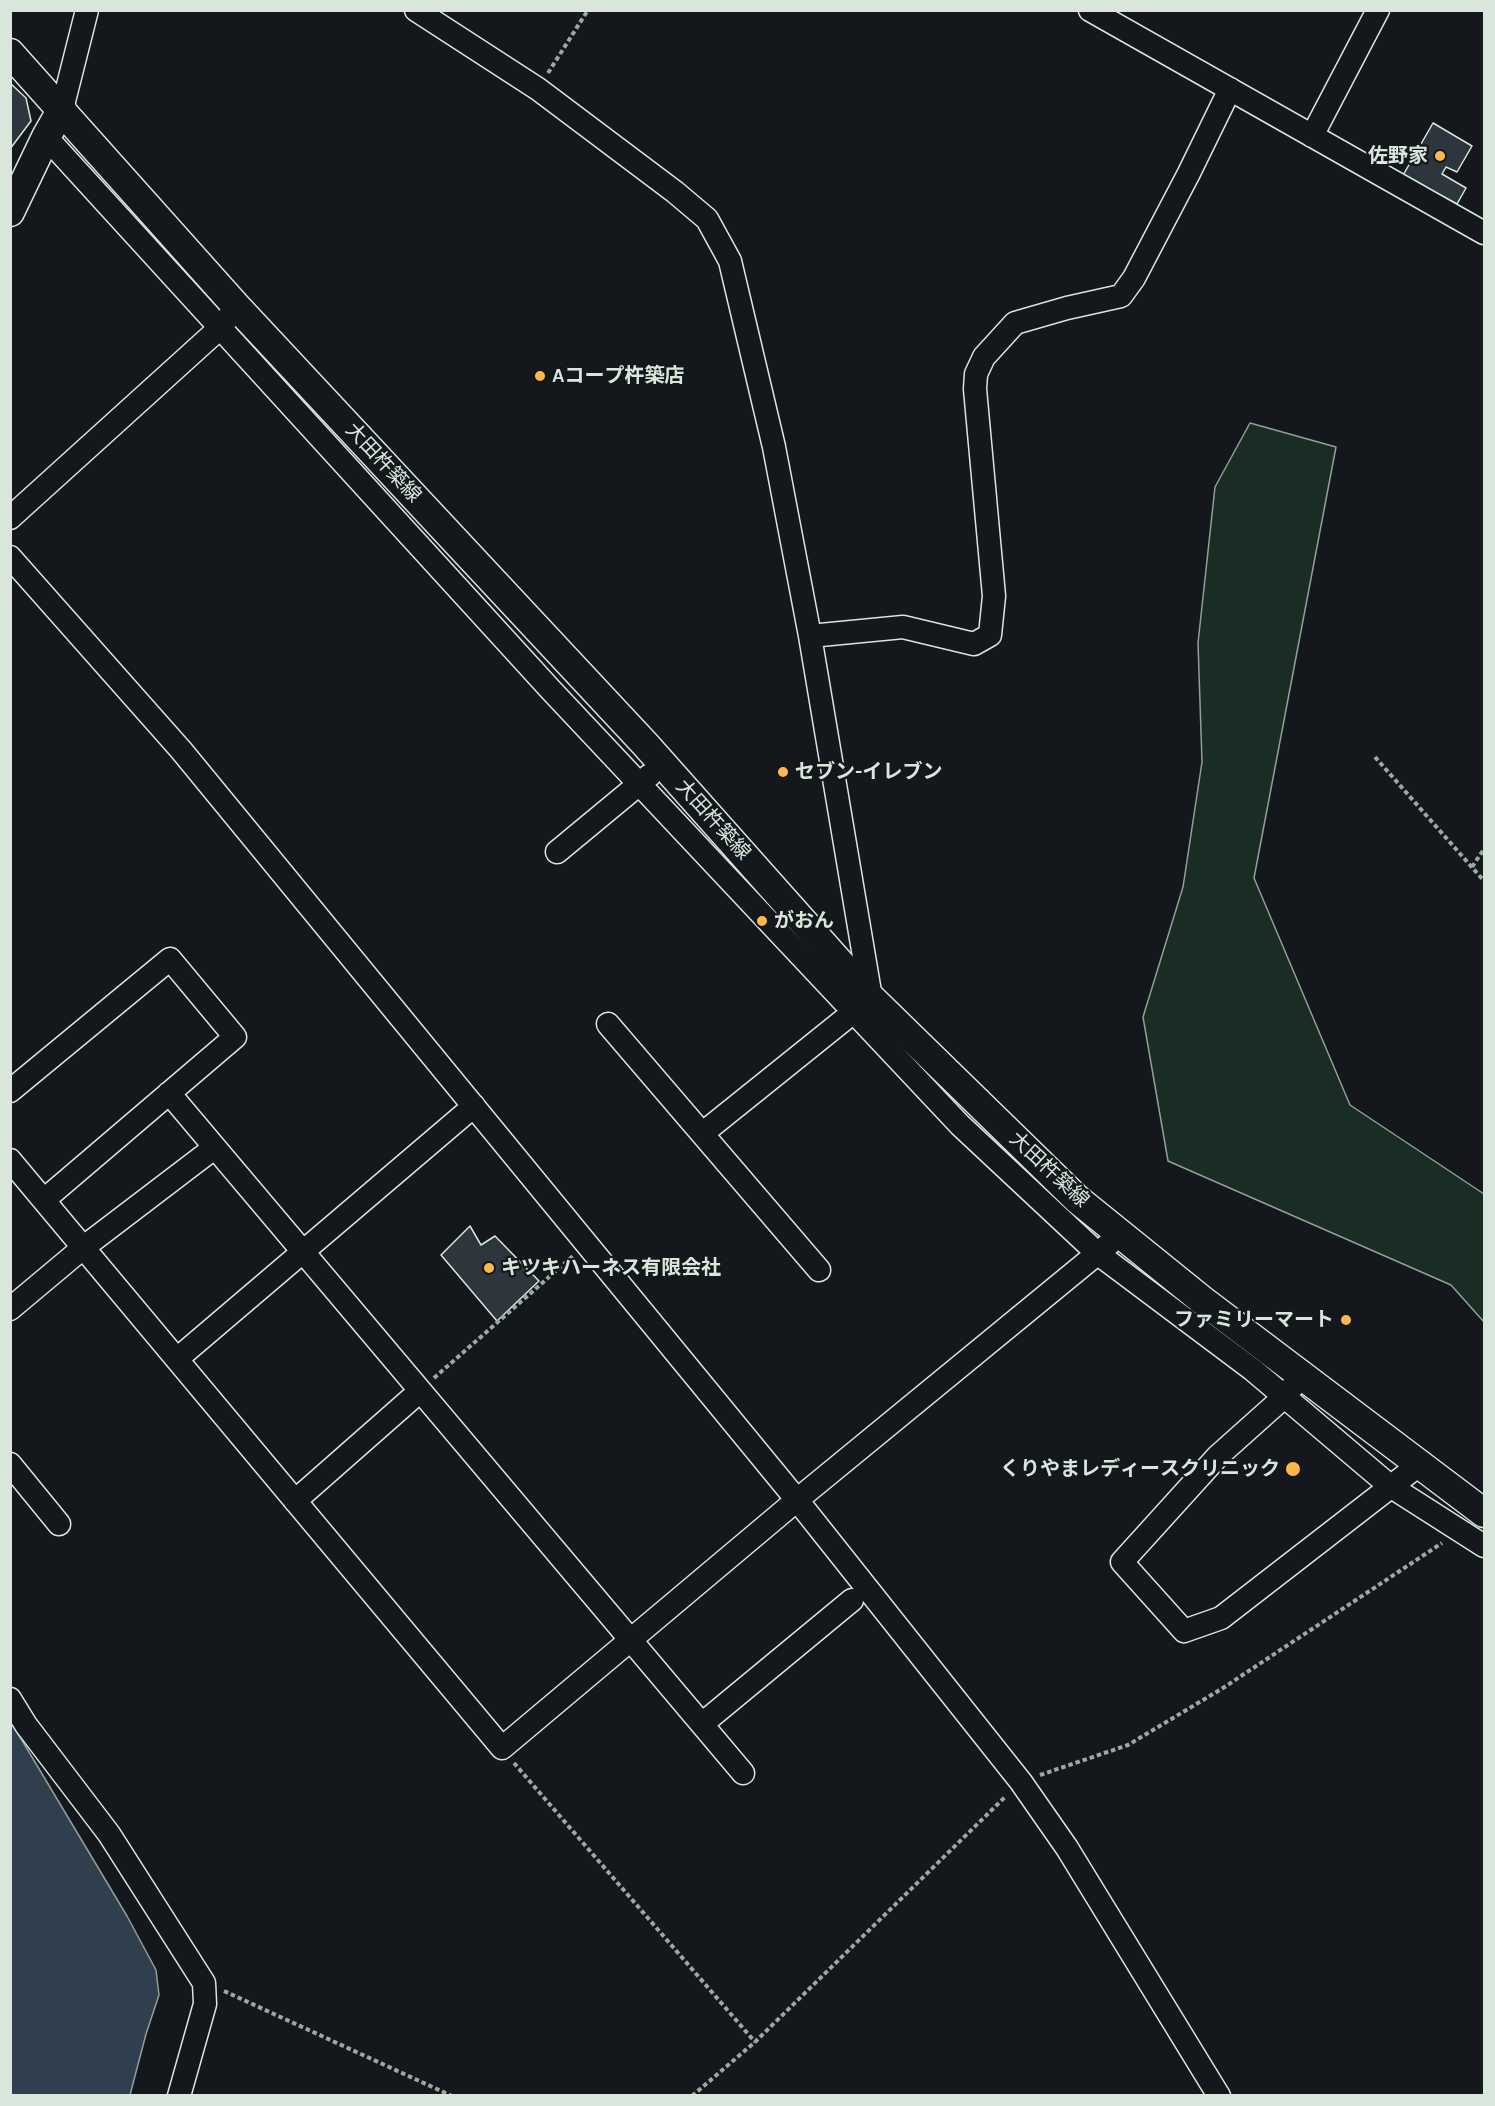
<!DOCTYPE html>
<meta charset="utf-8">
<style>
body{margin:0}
#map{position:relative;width:1495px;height:2106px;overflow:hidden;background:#14181c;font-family:Karla,sans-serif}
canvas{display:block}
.frame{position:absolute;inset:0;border:12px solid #d8e6dc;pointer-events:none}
</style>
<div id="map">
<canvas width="1495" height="2106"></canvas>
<div class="frame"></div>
</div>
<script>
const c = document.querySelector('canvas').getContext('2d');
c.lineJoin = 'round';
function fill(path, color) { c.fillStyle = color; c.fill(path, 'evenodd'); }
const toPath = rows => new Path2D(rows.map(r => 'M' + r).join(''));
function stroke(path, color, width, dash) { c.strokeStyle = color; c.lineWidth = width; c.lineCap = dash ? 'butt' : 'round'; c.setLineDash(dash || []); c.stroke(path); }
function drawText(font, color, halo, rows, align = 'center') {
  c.font = font + ' Karla,"Noto Sans JP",sans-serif'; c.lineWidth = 4.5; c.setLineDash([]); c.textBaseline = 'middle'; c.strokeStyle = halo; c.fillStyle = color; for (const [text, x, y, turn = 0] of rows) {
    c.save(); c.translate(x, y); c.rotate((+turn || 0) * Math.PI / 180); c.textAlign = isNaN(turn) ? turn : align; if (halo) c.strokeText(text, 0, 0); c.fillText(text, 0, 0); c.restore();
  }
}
const green = toPath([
 [1250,423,1336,447,1254,878,1350,1105,1484,1194,1484,1322,1451,1285,1168,1161,1143,1017,1183,887,1202,762,1198,643,1215,487,1250,423]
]);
const water = toPath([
 [11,1722,127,1916,156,1970,159,1995,146,2034,130,2095,11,2095,11,1722]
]);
const building = toPath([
 [10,83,26,98,31,121,10,149,10,83],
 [1433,123,1472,146,1457,172,1446,167,1442,174,1466,188,1457,204,1432,191,1431,193,1402,177,1433,123],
 [470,1226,481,1245,495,1236,539,1281,497,1321,441,1255,470,1226]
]);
const path = toPath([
 [548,73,588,10],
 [1375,757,1484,881],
 [1472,867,1484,849],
 [434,1378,573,1256],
 [514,1763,755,2042],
 [1040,1775,1128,1745,1223,1688,1442,1543],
 [224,1991,452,2096],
 [692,2096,755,2042,1006,1796]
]);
const minor = toPath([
 [416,10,538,89,675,192,707,219,730,261,774,447,810,636,903,627,974,644,990,635,994,596,975,389,976,374,984,357,1015,323,1067,308,1121,296,1134,278,1189,173,1230,89],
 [1090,10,1484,233],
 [62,109,87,10],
 [1312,136,1378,10],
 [46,137,550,689,960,1125,1097,1253,1253,1370,1390,1486,1484,1546],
 [10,518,221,327,230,315],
 [10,557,181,750,797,1500,1021,1782,1067,1848,1219,2096],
 [557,852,650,775],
 [608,1024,819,1270],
 [10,1091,170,959,235,1037,44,1200],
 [169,1093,743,1773],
 [703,1133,871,998,810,636],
 [10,1160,502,1748,797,1500,1109,1244],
 [10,1309,84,1247,214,1148],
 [177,1359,474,1106],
 [1293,1386,1284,1397,1218,1456,1122,1562,1184,1631,1221,1618,1420,1464],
 [10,1464,59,1524],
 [295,1501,420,1391],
 [10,1699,26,1725,109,1834,204,1983,205,2004,179,2096],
 [702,1724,852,1600]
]);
const major = toPath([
 [10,53,237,307,645,744,871,998,1077,1199,1202,1300,1484,1513],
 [10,212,46,137,62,109]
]);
const markers = [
 [1440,156,6,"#ffb74d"],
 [540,376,6,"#ffb74d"],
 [783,772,6,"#ffb74d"],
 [762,921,6,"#ffb74d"],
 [489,1268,6,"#ffb74d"],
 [1346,1320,6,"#ffb74d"],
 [1293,1469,8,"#ffb74d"]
];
const poiNames = [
 ["佐野家",1428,156,"right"],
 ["Aコープ杵築店",552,376],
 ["セブン-イレブン",795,772],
 ["がおん",774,921],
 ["キツキハーネス有限会社",501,1268],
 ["ファミリーマート",1334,1320,"right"],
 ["くりやまレディースクリニック",1280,1469,"right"]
];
const streetNames = [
 ["大田杵築線",383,463,47],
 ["大田杵築線",713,820,48],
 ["大田杵築線",1049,1170,43]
];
fill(green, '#1a2d24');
stroke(green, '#939e99', 1.5);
fill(water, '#2f3f4d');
stroke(water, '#939e99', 1.5);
fill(building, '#2c363c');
stroke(building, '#d8e6dc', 1.5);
stroke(minor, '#d8e6dc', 25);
stroke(major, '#d8e6dc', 31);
stroke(path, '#9da8a2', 4, [4.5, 3]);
stroke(minor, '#14181c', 22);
stroke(major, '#14181c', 28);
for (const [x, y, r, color] of markers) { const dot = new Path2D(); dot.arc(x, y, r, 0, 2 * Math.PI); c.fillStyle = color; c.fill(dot); stroke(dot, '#14181c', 2); }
drawText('bold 20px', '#d8e6dc', '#14181c', poiNames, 'left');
drawText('20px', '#d8e6dc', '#14181c', streetNames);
</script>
